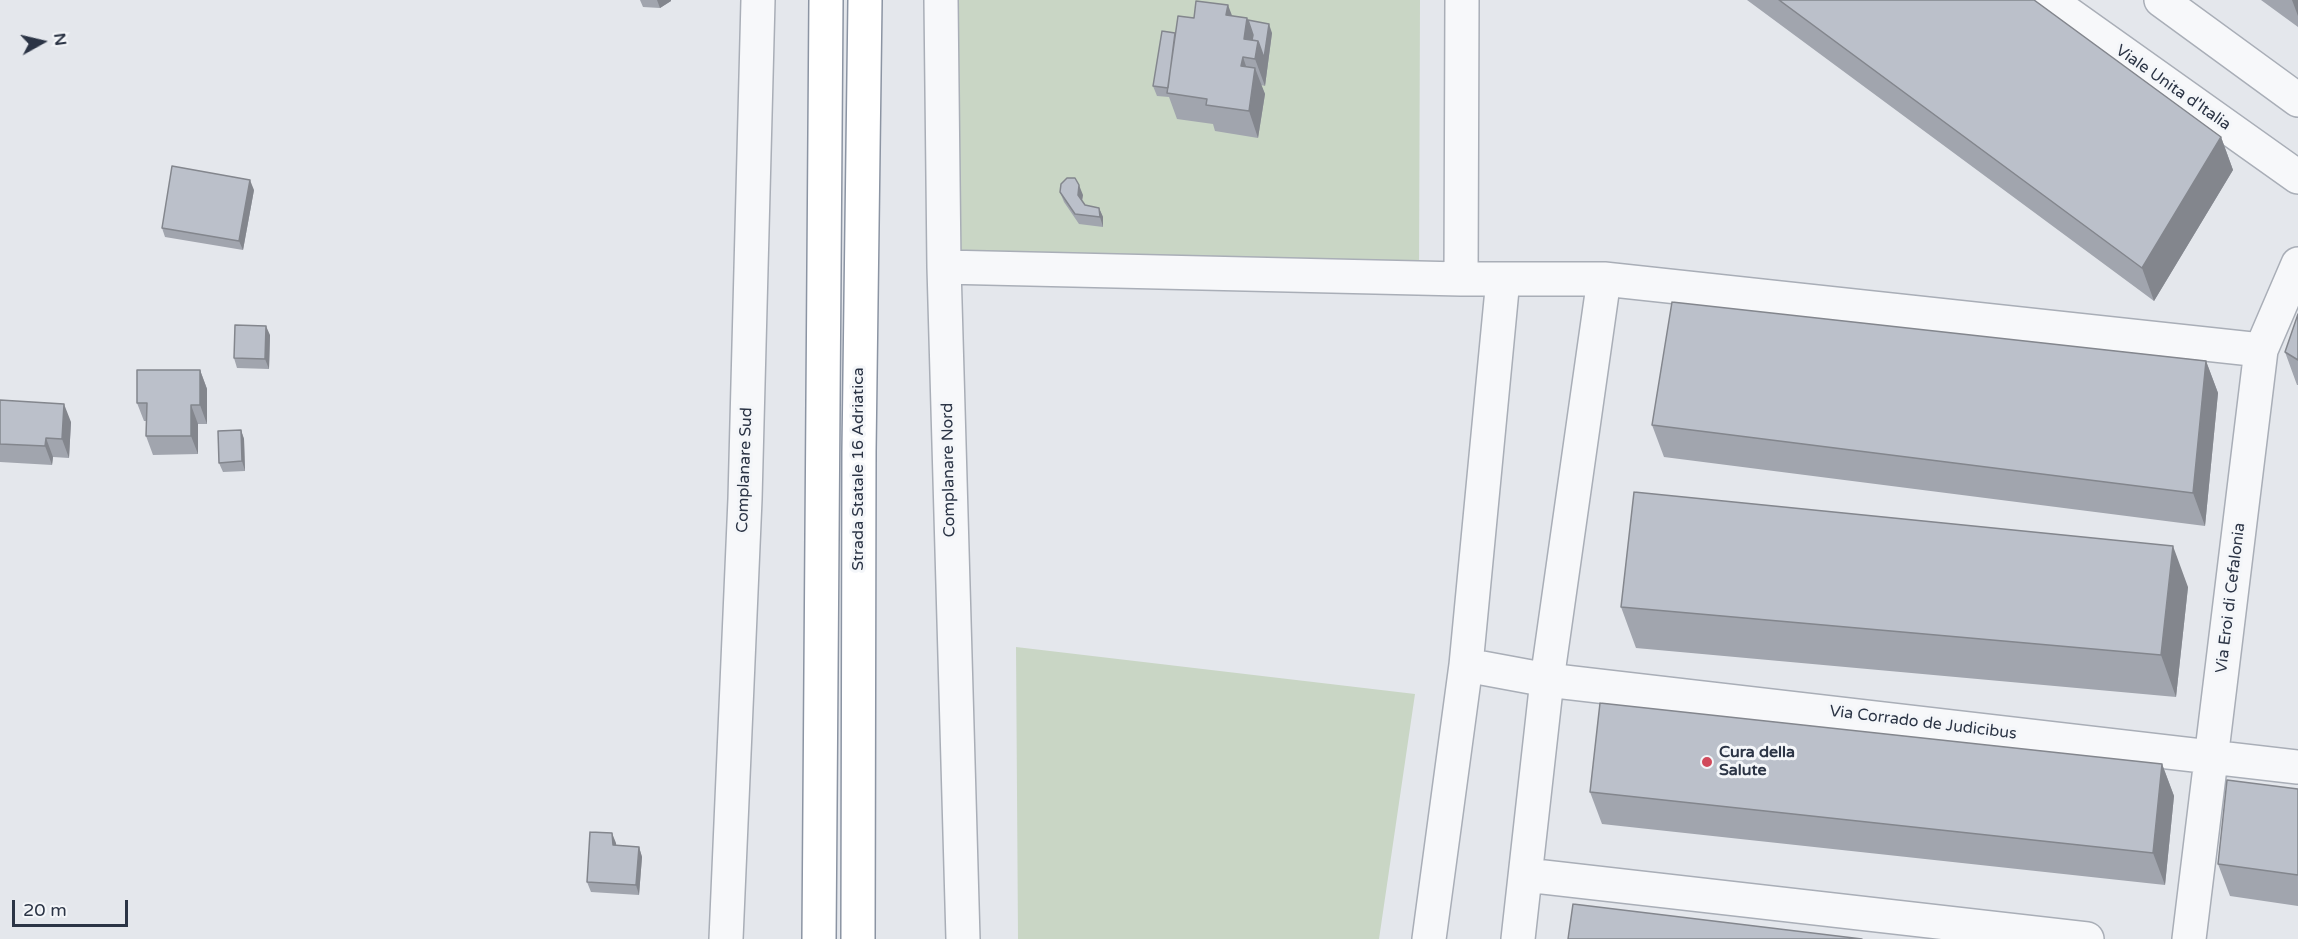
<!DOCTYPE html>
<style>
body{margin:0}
#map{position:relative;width:2298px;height:939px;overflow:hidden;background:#e4e7ec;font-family:"Varela Round",sans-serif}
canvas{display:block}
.north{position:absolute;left:12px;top:12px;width:60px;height:60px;-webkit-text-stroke:4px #f4f6f9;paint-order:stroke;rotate:82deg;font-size:16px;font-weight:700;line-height:24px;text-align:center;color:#2b3445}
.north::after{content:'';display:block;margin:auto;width:21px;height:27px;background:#2b3445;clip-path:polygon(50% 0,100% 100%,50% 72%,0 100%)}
.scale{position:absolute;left:12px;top:900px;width:116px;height:27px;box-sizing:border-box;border:3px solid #2b3445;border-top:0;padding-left:8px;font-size:18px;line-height:21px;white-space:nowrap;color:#2b3445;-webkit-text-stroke:4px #f4f6f9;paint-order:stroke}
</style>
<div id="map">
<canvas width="2298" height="939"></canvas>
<div class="north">N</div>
<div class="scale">20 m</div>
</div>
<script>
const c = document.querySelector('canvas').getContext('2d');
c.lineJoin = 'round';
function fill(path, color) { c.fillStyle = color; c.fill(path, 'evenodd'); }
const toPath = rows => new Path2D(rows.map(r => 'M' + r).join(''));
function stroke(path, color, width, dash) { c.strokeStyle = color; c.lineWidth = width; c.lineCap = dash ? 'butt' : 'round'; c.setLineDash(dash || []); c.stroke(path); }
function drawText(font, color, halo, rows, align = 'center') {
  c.font = font + ' "Varela Round",sans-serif'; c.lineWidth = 6; c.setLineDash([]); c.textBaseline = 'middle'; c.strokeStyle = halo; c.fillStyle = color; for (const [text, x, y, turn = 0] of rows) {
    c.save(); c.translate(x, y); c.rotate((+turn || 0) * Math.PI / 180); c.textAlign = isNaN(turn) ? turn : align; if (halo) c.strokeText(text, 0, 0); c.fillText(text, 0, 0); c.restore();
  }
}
const green = toPath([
 [956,0,1420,0,1419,275,956,271],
 [1016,647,1415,694,1379,939,1018,939]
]);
const minor = toPath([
 [941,0,944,267,963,939],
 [2049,0,2298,177],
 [2161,0,2298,100],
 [944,267,1461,279,1604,279,2261,350],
 [1461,279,1462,0],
 [1503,279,1466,665,1547,680,2298,767],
 [1526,875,2087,939],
 [726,939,745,499,758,0],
 [1429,939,1466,665],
 [1518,939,1547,680,1604,279],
 [2189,939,2261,350,2298,264]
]);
const highway = toPath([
 [819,939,826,0],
 [858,939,859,451,865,0]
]);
const wall = toPath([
 [640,0,671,0,671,1,660,8,643,7],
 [1747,0,2034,0,2221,137,2233,170,2154,301],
 [2261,0,2298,0,2298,27],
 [1232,16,1247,18,1248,20,1272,33,1265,86,1261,85,1265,94,1258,138,1215,131,1213,124,1177,119,1169,97,1157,96,1153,86,1175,33,1194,18],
 [254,190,243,250,165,237,162,228],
 [1060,192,1083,195,1082,201,1085,205,1099,208,1103,217,1103,227,1079,224,1064,202],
 [2298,314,2298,385,2297,385,2285,352],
 [270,335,269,369,237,368,234,358],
 [2206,361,2218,393,2205,526,1664,457,1652,425],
 [200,370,207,389,207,424,198,424,198,454,153,455,146,436,146,421,144,421,137,403],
 [0,400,71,422,69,458,53,457,52,465,0,462],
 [241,430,244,439,245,471,223,472,219,463],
 [2188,587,2176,697,1636,648,1621,607],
 [2162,764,2174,796,2165,885,1602,824,1590,792],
 [2298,789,2298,906,2230,896,2218,864],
 [616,843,616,846,639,847,642,857,639,895,591,892,587,882]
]);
const shadedWall = toPath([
 [657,0,671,0,671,1,660,8],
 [2292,0,2298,0,2298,16],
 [1228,5,1238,31,1226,15],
 [1247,18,1256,45,1244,39],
 [1269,24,1272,33,1265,86,1255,59,1258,41],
 [1243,57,1252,84,1241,66],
 [1255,68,1265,94,1258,138,1249,111],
 [2221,137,2233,170,2154,301,2142,268],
 [250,180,254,190,243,250,239,241],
 [1079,185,1083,195,1081,205,1078,195],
 [1099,208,1103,217,1103,227,1100,217],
 [266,326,270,335,269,369,265,359],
 [2206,361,2218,393,2205,526,2193,493],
 [200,370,207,389,207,424,200,405],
 [64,404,71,422,69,458,62,439],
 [191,405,198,424,198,454,191,436],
 [241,430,244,439,245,471,242,461],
 [46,438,53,457,52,465,45,446],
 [2173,546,2188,587,2176,697,2161,655],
 [2162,764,2174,796,2165,885,2153,853],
 [612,833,616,843,617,855,613,845],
 [639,847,642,857,639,895,636,885]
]);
const building = toPath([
 [1779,0,2034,0,2221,137,2142,268,1779,0],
 [1196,1,1228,5,1226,15,1247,18,1244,39,1258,41,1255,59,1243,57,1241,66,1255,68,1249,111,1206,105,1207,99,1167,93,1178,16,1194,18,1196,1],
 [1248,20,1269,24,1264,58,1258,41,1252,40,1253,35,1248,20],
 [1162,31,1175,33,1168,88,1153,86,1162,31],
 [172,166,250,180,239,241,162,228,172,166],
 [1067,178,1075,178,1079,185,1078,195,1085,205,1099,208,1100,217,1075,214,1060,192,1061,184,1067,178],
 [1672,302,2206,361,2193,493,1652,425,1672,302],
 [2298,314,2298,360,2285,352,2298,314],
 [235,325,266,326,265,359,234,358,235,325],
 [137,370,200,370,200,405,191,405,191,436,146,436,147,403,137,403,137,370],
 [0,400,64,404,62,439,46,438,45,446,0,444,0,400],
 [241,430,242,461,219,463,218,431,241,430],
 [1634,492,2173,546,2161,655,1621,607,1634,492],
 [1600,703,2162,764,2153,853,1590,792,1600,703],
 [2227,780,2298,789,2298,875,2218,864,2227,780],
 [590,832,612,833,613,845,639,847,636,885,587,882,590,832],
 [1573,904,1862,939,1568,939,1573,904]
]);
const markers = [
 [1707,762,6,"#d1495b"]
];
const streetNames = [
 ["Viale Unita d'Italia",2173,88,35],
 ["Strada Statale 16 Adriatica",859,469,-90],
 ["Complanare Sud",745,470,-88],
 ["Complanare Nord",949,470,-91],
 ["Via Eroi di Cefalonia",2231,598,-83],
 ["Via Corrado de Judicibus",1923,723,7]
];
const poiNames = [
 ["Cura della",1719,753],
 ["Salute",1719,771]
];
fill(green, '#c9d6c5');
stroke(minor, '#a9aeb7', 36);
stroke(highway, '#8b94a3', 36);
stroke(minor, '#f7f8fa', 33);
stroke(highway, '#fff', 33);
fill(wall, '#a1a5ae');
fill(shadedWall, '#83868d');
fill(building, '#bbc0ca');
stroke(building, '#83868d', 1.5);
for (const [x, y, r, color] of markers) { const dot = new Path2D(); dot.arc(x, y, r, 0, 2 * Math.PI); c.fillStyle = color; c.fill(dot); stroke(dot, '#f4f6f9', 2); }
drawText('16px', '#2b3445', '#f4f6f9', streetNames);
drawText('bold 16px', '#2b3445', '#f4f6f9', poiNames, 'left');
</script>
